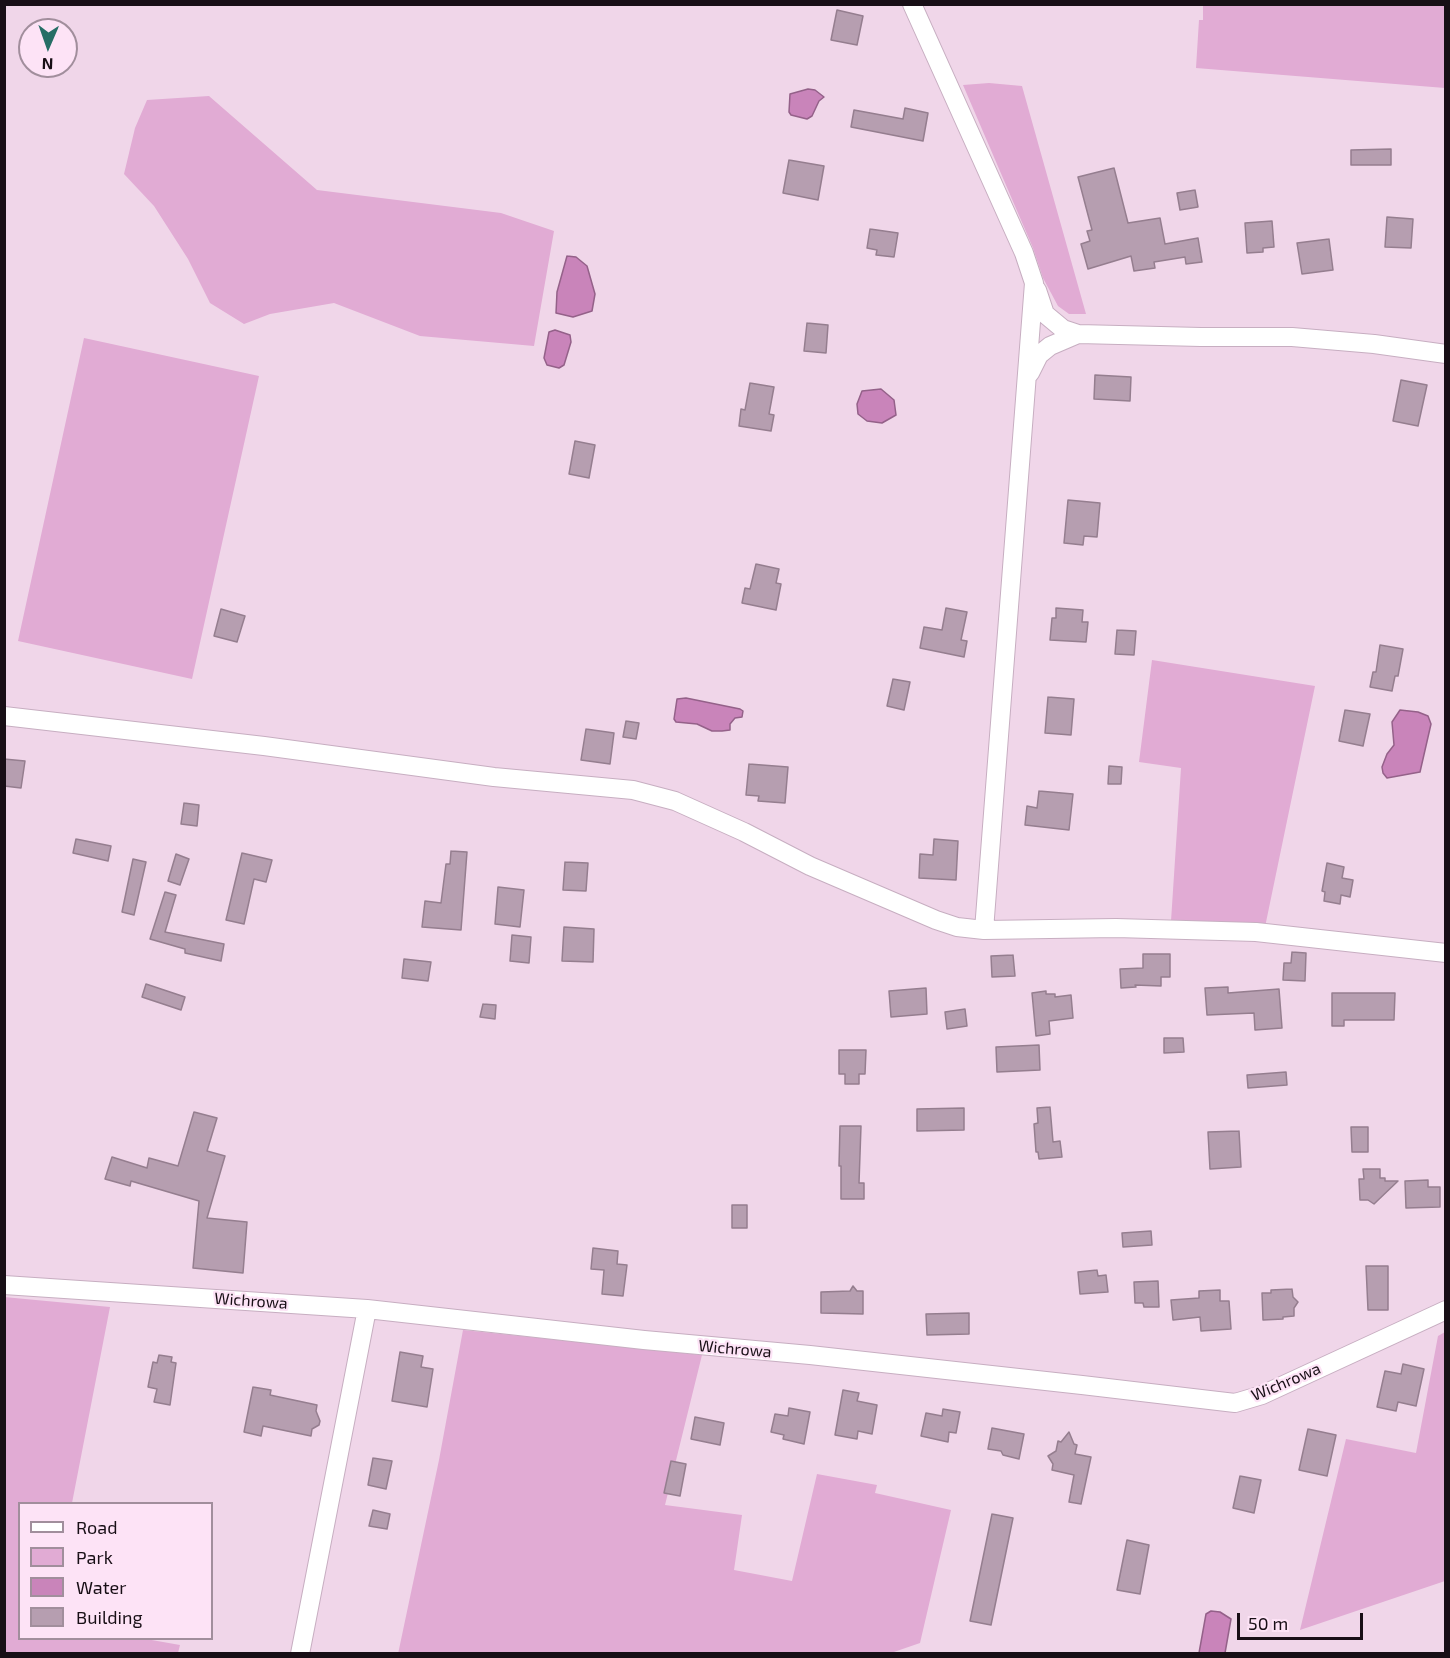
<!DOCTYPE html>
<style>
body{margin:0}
#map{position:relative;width:1450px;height:1658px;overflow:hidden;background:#f0d6e9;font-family:"Exo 2",sans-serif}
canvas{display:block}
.frame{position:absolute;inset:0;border:6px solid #180f16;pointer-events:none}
.legend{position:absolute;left:18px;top:1502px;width:195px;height:138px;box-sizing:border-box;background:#fde3f6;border:2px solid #a18e9c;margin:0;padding:8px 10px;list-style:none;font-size:18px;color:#180f16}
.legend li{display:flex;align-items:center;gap:12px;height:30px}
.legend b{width:30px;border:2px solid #a18e9c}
.north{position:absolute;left:18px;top:18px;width:60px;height:60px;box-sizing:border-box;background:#fde3f6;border:2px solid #a18e9c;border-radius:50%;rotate:182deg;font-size:16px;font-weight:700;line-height:24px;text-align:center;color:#180f16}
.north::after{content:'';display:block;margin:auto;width:21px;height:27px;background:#266e66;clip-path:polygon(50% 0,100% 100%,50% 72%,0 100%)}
.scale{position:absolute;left:1237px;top:1613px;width:126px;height:27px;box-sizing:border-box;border:3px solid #180f16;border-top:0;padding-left:8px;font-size:18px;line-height:21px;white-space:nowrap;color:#180f16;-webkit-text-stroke:4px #fde3f6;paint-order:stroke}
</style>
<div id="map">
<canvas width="1450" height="1658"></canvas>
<div class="frame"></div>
<ul class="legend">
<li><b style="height:8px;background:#fff"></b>Road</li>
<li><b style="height:16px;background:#e1abd4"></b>Park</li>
<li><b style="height:16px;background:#c984ba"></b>Water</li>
<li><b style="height:16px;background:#b69eb0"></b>Building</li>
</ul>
<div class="north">N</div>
<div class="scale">50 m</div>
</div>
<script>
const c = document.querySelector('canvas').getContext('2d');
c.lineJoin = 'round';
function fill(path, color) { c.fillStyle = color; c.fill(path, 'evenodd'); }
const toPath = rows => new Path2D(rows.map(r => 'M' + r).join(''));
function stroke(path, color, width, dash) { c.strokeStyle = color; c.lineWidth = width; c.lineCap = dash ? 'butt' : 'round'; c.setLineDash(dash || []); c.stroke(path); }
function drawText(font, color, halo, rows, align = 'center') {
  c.font = font + ' "Exo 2",sans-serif'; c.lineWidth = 4.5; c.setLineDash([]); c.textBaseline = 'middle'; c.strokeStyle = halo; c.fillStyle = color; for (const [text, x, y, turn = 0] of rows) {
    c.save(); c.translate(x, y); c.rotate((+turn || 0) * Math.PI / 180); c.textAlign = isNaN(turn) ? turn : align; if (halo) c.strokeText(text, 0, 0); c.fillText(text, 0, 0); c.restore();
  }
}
const green = toPath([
 [1203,5,1445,5,1445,88,1196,68,1199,20,1203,20],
 [989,83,1022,86,1086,314,1069,314,1058,306,1043,278,1033,248,963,85],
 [209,96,317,190,501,213,554,231,534,346,420,336,334,303,270,314,244,324,210,303,188,259,154,206,124,174,135,128,147,100],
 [84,338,259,376,192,679,18,641],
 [1152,660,1315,686,1265,927,1171,921,1181,768,1139,762],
 [4,1297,110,1307,72,1503,20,1504,20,1638,146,1639,180,1645,178,1653,5,1653],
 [463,1330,702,1355,665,1505,742,1515,734,1570,792,1581,817,1474,877,1485,875,1493,951,1510,920,1643,891,1653,398,1654,439,1460],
 [1445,1332,1445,1581,1300,1630,1346,1439,1416,1453,1438,1336]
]);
const water = toPath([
 [808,89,815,90,824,97,819,101,812,116,807,119,791,115,789,112,790,94,808,89],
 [567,256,576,257,587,266,595,294,592,311,573,317,556,313,557,292,567,256],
 [555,330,570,335,571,342,564,365,559,368,547,365,544,358,549,332,555,330],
 [881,389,894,400,896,415,882,423,867,421,858,414,857,404,862,391,881,389],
 [686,698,740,709,743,711,742,717,735,718,730,724,730,730,722,731,712,731,697,724,676,722,674,719,677,699,686,698],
 [1400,710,1418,712,1428,716,1431,724,1420,772,1387,778,1383,773,1382,767,1387,754,1394,745,1392,722,1400,710],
 [1211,1611,1220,1612,1231,1619,1225,1653,1199,1653,1206,1614,1211,1611]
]);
const building = toPath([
 [837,10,863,16,857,45,831,40,837,10],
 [905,108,928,113,923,141,851,127,854,110,903,119,905,108],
 [1391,149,1391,165,1351,165,1351,150,1391,149],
 [789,160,824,166,818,200,783,193,789,160],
 [1114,168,1128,223,1160,218,1165,244,1198,238,1202,262,1186,264,1185,257,1154,262,1155,268,1134,271,1131,256,1088,269,1081,244,1090,241,1087,231,1092,230,1078,177,1114,168],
 [1195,190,1198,207,1180,210,1177,193,1195,190],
 [1387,217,1413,219,1411,248,1385,247,1387,217],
 [1272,221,1274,247,1263,248,1263,252,1247,253,1245,223,1272,221],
 [870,229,898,233,894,257,876,255,877,250,867,248,870,229],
 [1329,239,1333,270,1302,274,1297,243,1329,239],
 [807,323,828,325,826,353,804,351,807,323],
 [1095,375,1131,377,1130,401,1094,399,1095,375],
 [1401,380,1427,385,1418,426,1393,421,1401,380],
 [750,383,774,387,769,414,774,415,771,431,739,426,741,409,745,410,750,383],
 [575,441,595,445,589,478,569,474,575,441],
 [1068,500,1100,503,1097,537,1084,536,1083,545,1064,543,1068,500],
 [756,564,779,569,776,583,781,584,776,610,742,603,745,588,750,589,756,564],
 [946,608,967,612,961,640,967,641,964,657,920,648,924,627,942,630,946,608],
 [1056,608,1083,610,1082,622,1088,622,1086,642,1050,640,1052,618,1056,618,1056,608],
 [221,609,245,616,237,642,214,636,221,609],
 [1117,630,1136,631,1134,655,1115,654,1117,630],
 [1380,645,1403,649,1398,676,1395,676,1392,691,1370,687,1373,672,1376,672,1380,645],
 [893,679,910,682,904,710,887,706,893,679],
 [1048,697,1074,699,1071,735,1045,733,1048,697],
 [1345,710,1370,714,1363,746,1339,741,1345,710],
 [626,721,639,723,636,739,623,737,626,721],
 [586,729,614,733,610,764,581,760,586,729],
 [4,759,25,761,21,788,4,786,4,759],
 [749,764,788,767,785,803,758,801,759,796,746,795,749,764],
 [1109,766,1122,767,1121,784,1108,784,1109,766],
 [1039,791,1073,794,1069,830,1025,825,1027,806,1037,808,1039,791],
 [184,803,199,805,197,826,181,824,184,803],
 [76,839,111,846,108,861,73,853,76,839],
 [934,839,958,841,956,880,919,878,920,854,933,855,934,839],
 [451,851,467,852,461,930,422,927,425,901,441,903,446,864,450,864,451,851],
 [242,853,272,860,266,882,254,879,244,924,226,920,242,853],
 [176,854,189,859,180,885,168,881,176,854],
 [133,859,146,862,134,915,122,912,133,859],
 [565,862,588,863,586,891,563,890,565,862],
 [1327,863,1344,867,1342,878,1353,880,1350,897,1341,895,1340,904,1324,901,1325,892,1322,891,1327,863],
 [498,887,524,890,520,927,495,924,498,887],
 [165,892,176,895,165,932,224,944,221,961,185,953,185,949,150,939,165,892],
 [564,927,594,929,593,962,562,961,564,927],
 [512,935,531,937,529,963,510,961,512,935],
 [1292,952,1306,953,1305,981,1283,980,1284,963,1291,963,1292,952],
 [1143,954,1170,954,1170,977,1161,977,1161,986,1135,985,1136,987,1121,988,1120,969,1143,968,1143,954],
 [1013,955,1015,976,992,977,991,956,1013,955],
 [404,959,431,962,428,981,402,978,404,959],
 [146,984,185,997,181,1010,142,997,146,984],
 [1228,987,1228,993,1279,989,1282,1028,1255,1030,1254,1013,1207,1015,1205,988,1228,987],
 [926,988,927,1014,891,1017,889,991,926,988],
 [1046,991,1046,994,1055,994,1055,997,1071,995,1073,1018,1049,1021,1050,1034,1036,1036,1032,993,1046,991],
 [1332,993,1395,993,1394,1020,1344,1020,1344,1026,1332,1026,1332,993],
 [483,1004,496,1005,495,1019,480,1017,483,1004],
 [965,1009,967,1026,947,1029,945,1012,965,1009],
 [1164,1038,1183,1038,1184,1052,1164,1053,1164,1038],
 [1039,1045,1040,1070,997,1072,996,1047,1039,1045],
 [839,1050,866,1050,865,1074,859,1074,859,1084,845,1084,845,1074,839,1074,839,1050],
 [1286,1072,1287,1085,1248,1088,1247,1075,1286,1072],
 [1050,1107,1053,1142,1060,1141,1062,1157,1039,1159,1038,1152,1036,1152,1034,1124,1038,1123,1037,1108,1050,1107],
 [964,1108,964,1130,917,1131,917,1109,964,1108],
 [194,1112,217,1118,207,1151,225,1156,207,1218,247,1222,243,1273,193,1268,199,1201,131,1181,130,1186,105,1179,112,1157,147,1168,149,1158,178,1166,194,1112],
 [840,1126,861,1126,859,1183,864,1183,864,1199,841,1199,841,1166,839,1166,840,1126],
 [1351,1127,1368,1127,1368,1152,1352,1152,1351,1127],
 [1239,1131,1241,1167,1210,1169,1208,1132,1239,1131],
 [1363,1169,1380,1169,1380,1178,1385,1178,1385,1181,1398,1181,1374,1204,1368,1200,1360,1200,1359,1179,1364,1179,1363,1169],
 [1428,1180,1428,1187,1440,1187,1440,1207,1406,1208,1405,1181,1428,1180],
 [732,1205,747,1205,747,1228,732,1228,732,1205],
 [1151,1231,1152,1245,1123,1247,1122,1233,1151,1231],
 [593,1248,618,1251,617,1264,627,1265,623,1296,602,1294,604,1270,591,1269,593,1248],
 [1366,1266,1388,1266,1388,1310,1368,1310,1366,1266],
 [1097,1270,1098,1276,1106,1275,1108,1292,1080,1294,1078,1272,1097,1270],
 [1158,1281,1159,1307,1144,1307,1143,1303,1135,1303,1134,1282,1158,1281],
 [853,1286,857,1291,863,1291,863,1314,821,1313,821,1292,850,1291,853,1286],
 [1292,1289,1293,1297,1298,1302,1294,1308,1294,1316,1283,1317,1283,1319,1263,1320,1262,1293,1271,1293,1271,1290,1292,1289],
 [1220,1290,1220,1301,1229,1301,1231,1329,1201,1331,1200,1317,1173,1320,1171,1300,1199,1298,1199,1291,1220,1290],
 [969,1313,969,1334,927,1335,926,1314,969,1313],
 [400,1352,423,1356,421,1367,433,1369,427,1407,392,1401,400,1352],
 [159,1355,172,1357,171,1362,176,1363,170,1405,154,1402,157,1389,148,1387,153,1362,157,1363,159,1355],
 [1403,1364,1424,1369,1416,1406,1398,1402,1396,1411,1377,1407,1385,1371,1401,1374,1403,1364],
 [253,1387,271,1390,270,1395,317,1405,316,1411,320,1421,319,1425,312,1429,311,1436,263,1426,261,1436,244,1432,253,1387],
 [843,1390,859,1393,857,1401,877,1405,872,1434,858,1431,857,1439,835,1435,843,1390],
 [789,1408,810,1412,804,1444,783,1439,784,1435,771,1432,775,1414,788,1416,789,1408],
 [943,1409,960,1412,956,1433,949,1432,948,1442,921,1436,926,1413,942,1416,943,1409],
 [695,1417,724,1423,720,1445,691,1439,695,1417],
 [992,1428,1024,1434,1019,1459,1003,1455,1001,1451,988,1449,992,1428],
 [1308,1429,1336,1435,1327,1476,1299,1470,1308,1429],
 [1069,1432,1074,1444,1077,1445,1075,1454,1091,1457,1081,1504,1069,1502,1074,1475,1052,1470,1053,1464,1048,1456,1056,1451,1058,1441,1061,1442,1069,1432],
 [373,1458,392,1461,386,1489,368,1485,373,1458],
 [671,1461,686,1464,680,1496,664,1493,671,1461],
 [1240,1476,1261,1480,1254,1513,1233,1508,1240,1476],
 [373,1510,390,1514,387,1529,369,1526,373,1510],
 [992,1514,1013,1518,991,1625,970,1621,992,1514],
 [1127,1540,1149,1545,1140,1594,1117,1590,1127,1540]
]);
const minor = toPath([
 [912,4,1024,253,1034,283,984,930,1116,928,1256,932,1446,953],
 [1037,290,1045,314,1063,329,1078,334,1201,337,1292,337,1374,344,1446,354],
 [1030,373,1039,355,1050,346,1078,334],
 [4,716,264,746,494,777,633,790,675,801,744,832,810,866,936,920,957,927,984,930],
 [4,1285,367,1309,644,1340,810,1355,1082,1385,1235,1403,1262,1395,1446,1310],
 [300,1654,367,1309]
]);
const streetNames = [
 ["Wichrowa",251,1301,4],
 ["Wichrowa",735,1349,5],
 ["Wichrowa",1286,1382,-23]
];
fill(green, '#e1abd4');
fill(water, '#c984ba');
stroke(water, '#946189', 1.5);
fill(building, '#b69eb0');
stroke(building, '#957e8f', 1.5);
stroke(minor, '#c7aec1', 20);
stroke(minor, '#fff', 18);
drawText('16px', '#180f16', '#fde3f6', streetNames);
</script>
